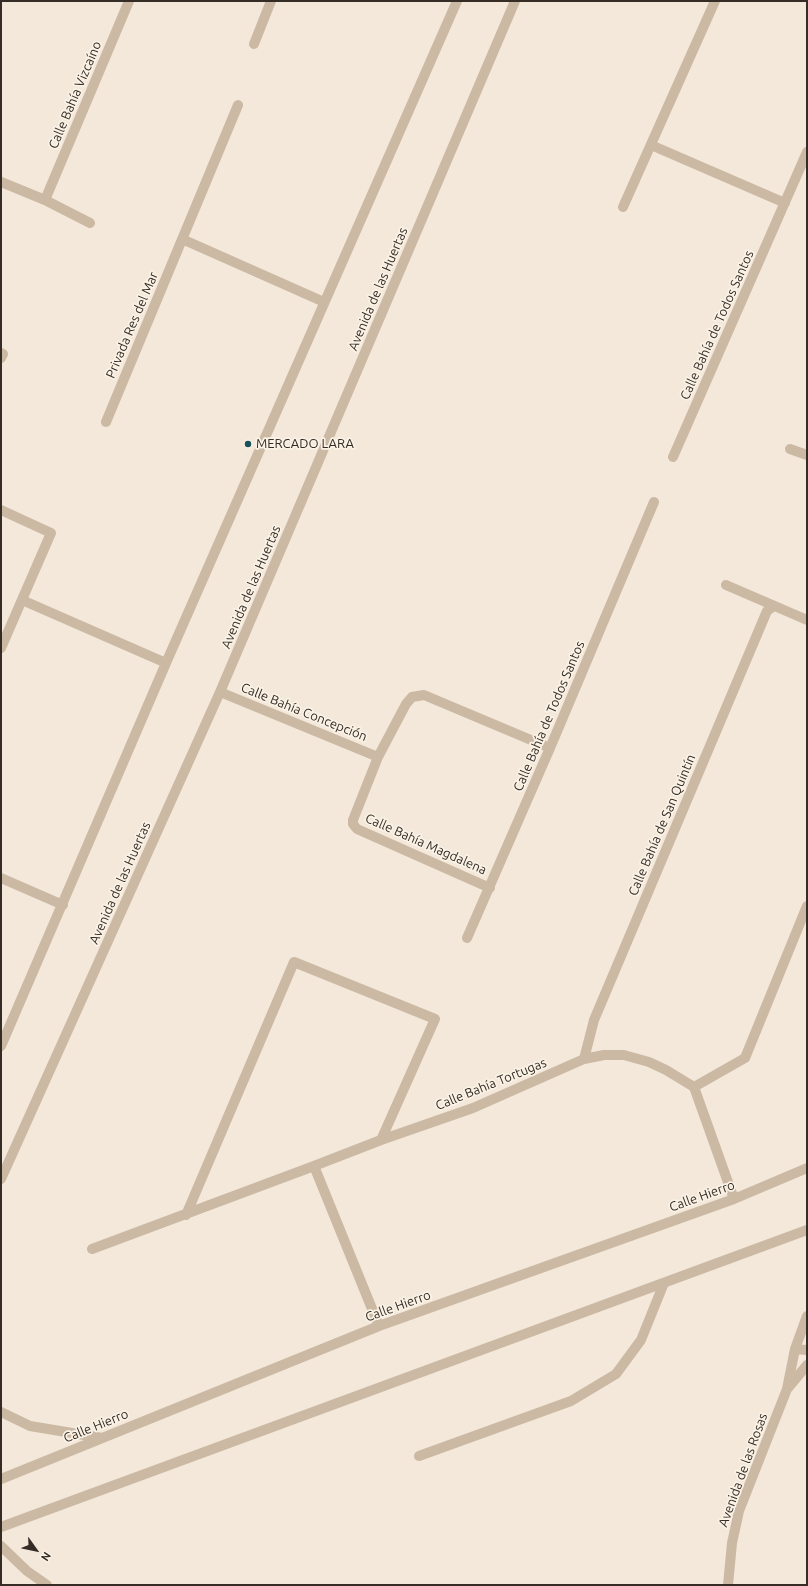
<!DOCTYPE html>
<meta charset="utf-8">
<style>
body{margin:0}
#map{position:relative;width:808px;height:1586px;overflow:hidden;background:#f3e8d9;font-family:Ubuntu,sans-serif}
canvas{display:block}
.frame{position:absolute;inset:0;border:2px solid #362c26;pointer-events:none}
.north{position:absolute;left:16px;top:1530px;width:40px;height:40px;-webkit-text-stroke:3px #faf2e5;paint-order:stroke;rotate:123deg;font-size:11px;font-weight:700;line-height:16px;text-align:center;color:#362c26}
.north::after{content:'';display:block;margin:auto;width:14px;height:18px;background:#362c26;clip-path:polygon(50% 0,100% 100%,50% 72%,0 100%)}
</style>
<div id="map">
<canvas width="808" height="1586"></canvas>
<div class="frame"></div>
<div class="north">N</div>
</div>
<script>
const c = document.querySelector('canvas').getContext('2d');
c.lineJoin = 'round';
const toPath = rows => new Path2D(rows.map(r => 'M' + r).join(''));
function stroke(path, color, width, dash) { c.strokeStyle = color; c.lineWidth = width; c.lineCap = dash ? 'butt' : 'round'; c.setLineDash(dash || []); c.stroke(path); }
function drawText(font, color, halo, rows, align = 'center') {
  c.font = font + ' Ubuntu,sans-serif'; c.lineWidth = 3.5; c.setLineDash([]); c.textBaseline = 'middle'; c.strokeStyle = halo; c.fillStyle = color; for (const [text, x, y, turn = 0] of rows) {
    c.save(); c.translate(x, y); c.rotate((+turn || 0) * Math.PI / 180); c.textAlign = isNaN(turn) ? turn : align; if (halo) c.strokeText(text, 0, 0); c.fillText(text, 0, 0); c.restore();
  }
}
const lane = toPath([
 [419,1456,571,1401,616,1374,641,1340,664,1283]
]);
const street = toPath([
 [254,44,271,1],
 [651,145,785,203],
 [1,182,45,200,90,223],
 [45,200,129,1],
 [623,207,715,1],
 [182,239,324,302],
 [1,353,3,354,1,358],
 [106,422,238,105],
 [790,449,807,455],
 [673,457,807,152],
 [1,510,51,533,1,648],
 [726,585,807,620],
 [22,600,166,663],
 [220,692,378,757],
 [1,878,63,905],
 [490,888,357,829,353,824,353,820,378,757,406,704,412,697,424,695,550,748],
 [467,938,550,748,654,502],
 [1,1046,166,663,457,1],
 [584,1059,594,1020,767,611,774,606],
 [694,1087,745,1058,807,906],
 [314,1166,379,1326],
 [1,1179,220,692,515,1],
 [186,1215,294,962,435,1019,381,1140],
 [92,1249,314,1166,381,1140,473,1108,584,1059,604,1055,624,1055,649,1062,666,1070,694,1087,734,1199],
 [795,1349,807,1350],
 [788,1388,807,1365],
 [1,1412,30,1426,102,1438],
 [1,1479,379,1326,734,1199,807,1168],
 [1,1527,807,1230],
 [1,1546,27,1571,47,1585],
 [728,1585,732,1543,739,1511,787,1389,795,1349,807,1316]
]);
const markers = [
 [248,444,4,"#1a515a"]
];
const streetNames = [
 ["Calle Bahía Vizcaíno",75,95,-67],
 ["Avenida de las Huertas",378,289,-67],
 ["Privada Res del Mar",132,325,-67],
 ["Calle Bahía de Todos Santos",717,325,-66],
 ["Avenida de las Huertas",251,587,-67],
 ["Calle Bahía Concepción",304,712,22],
 ["Calle Bahía de Todos Santos",549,716,-67],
 ["Calle Bahía de San Quintín",662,825,-67],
 ["Calle Bahía Magdalena",426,844,24],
 ["Avenida de las Huertas",120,883,-66],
 ["Calle Bahía Tortugas",491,1084,-22],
 ["Calle Hierro",702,1196,-20],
 ["Calle Hierro",398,1306,-20],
 ["Calle Hierro",96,1426,-22],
 ["Avenida de las Rosas",743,1470,-70]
];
const poiNames = [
 ["MERCADO LARA",256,444]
];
stroke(lane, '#cbb9a4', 10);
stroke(street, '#cbb9a4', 10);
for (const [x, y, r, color] of markers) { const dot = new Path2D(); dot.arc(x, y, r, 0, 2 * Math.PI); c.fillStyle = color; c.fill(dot); stroke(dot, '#faf2e5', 1.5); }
drawText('13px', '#362c26', '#faf2e5', streetNames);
drawText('13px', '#362c26', '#faf2e5', poiNames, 'left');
</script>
